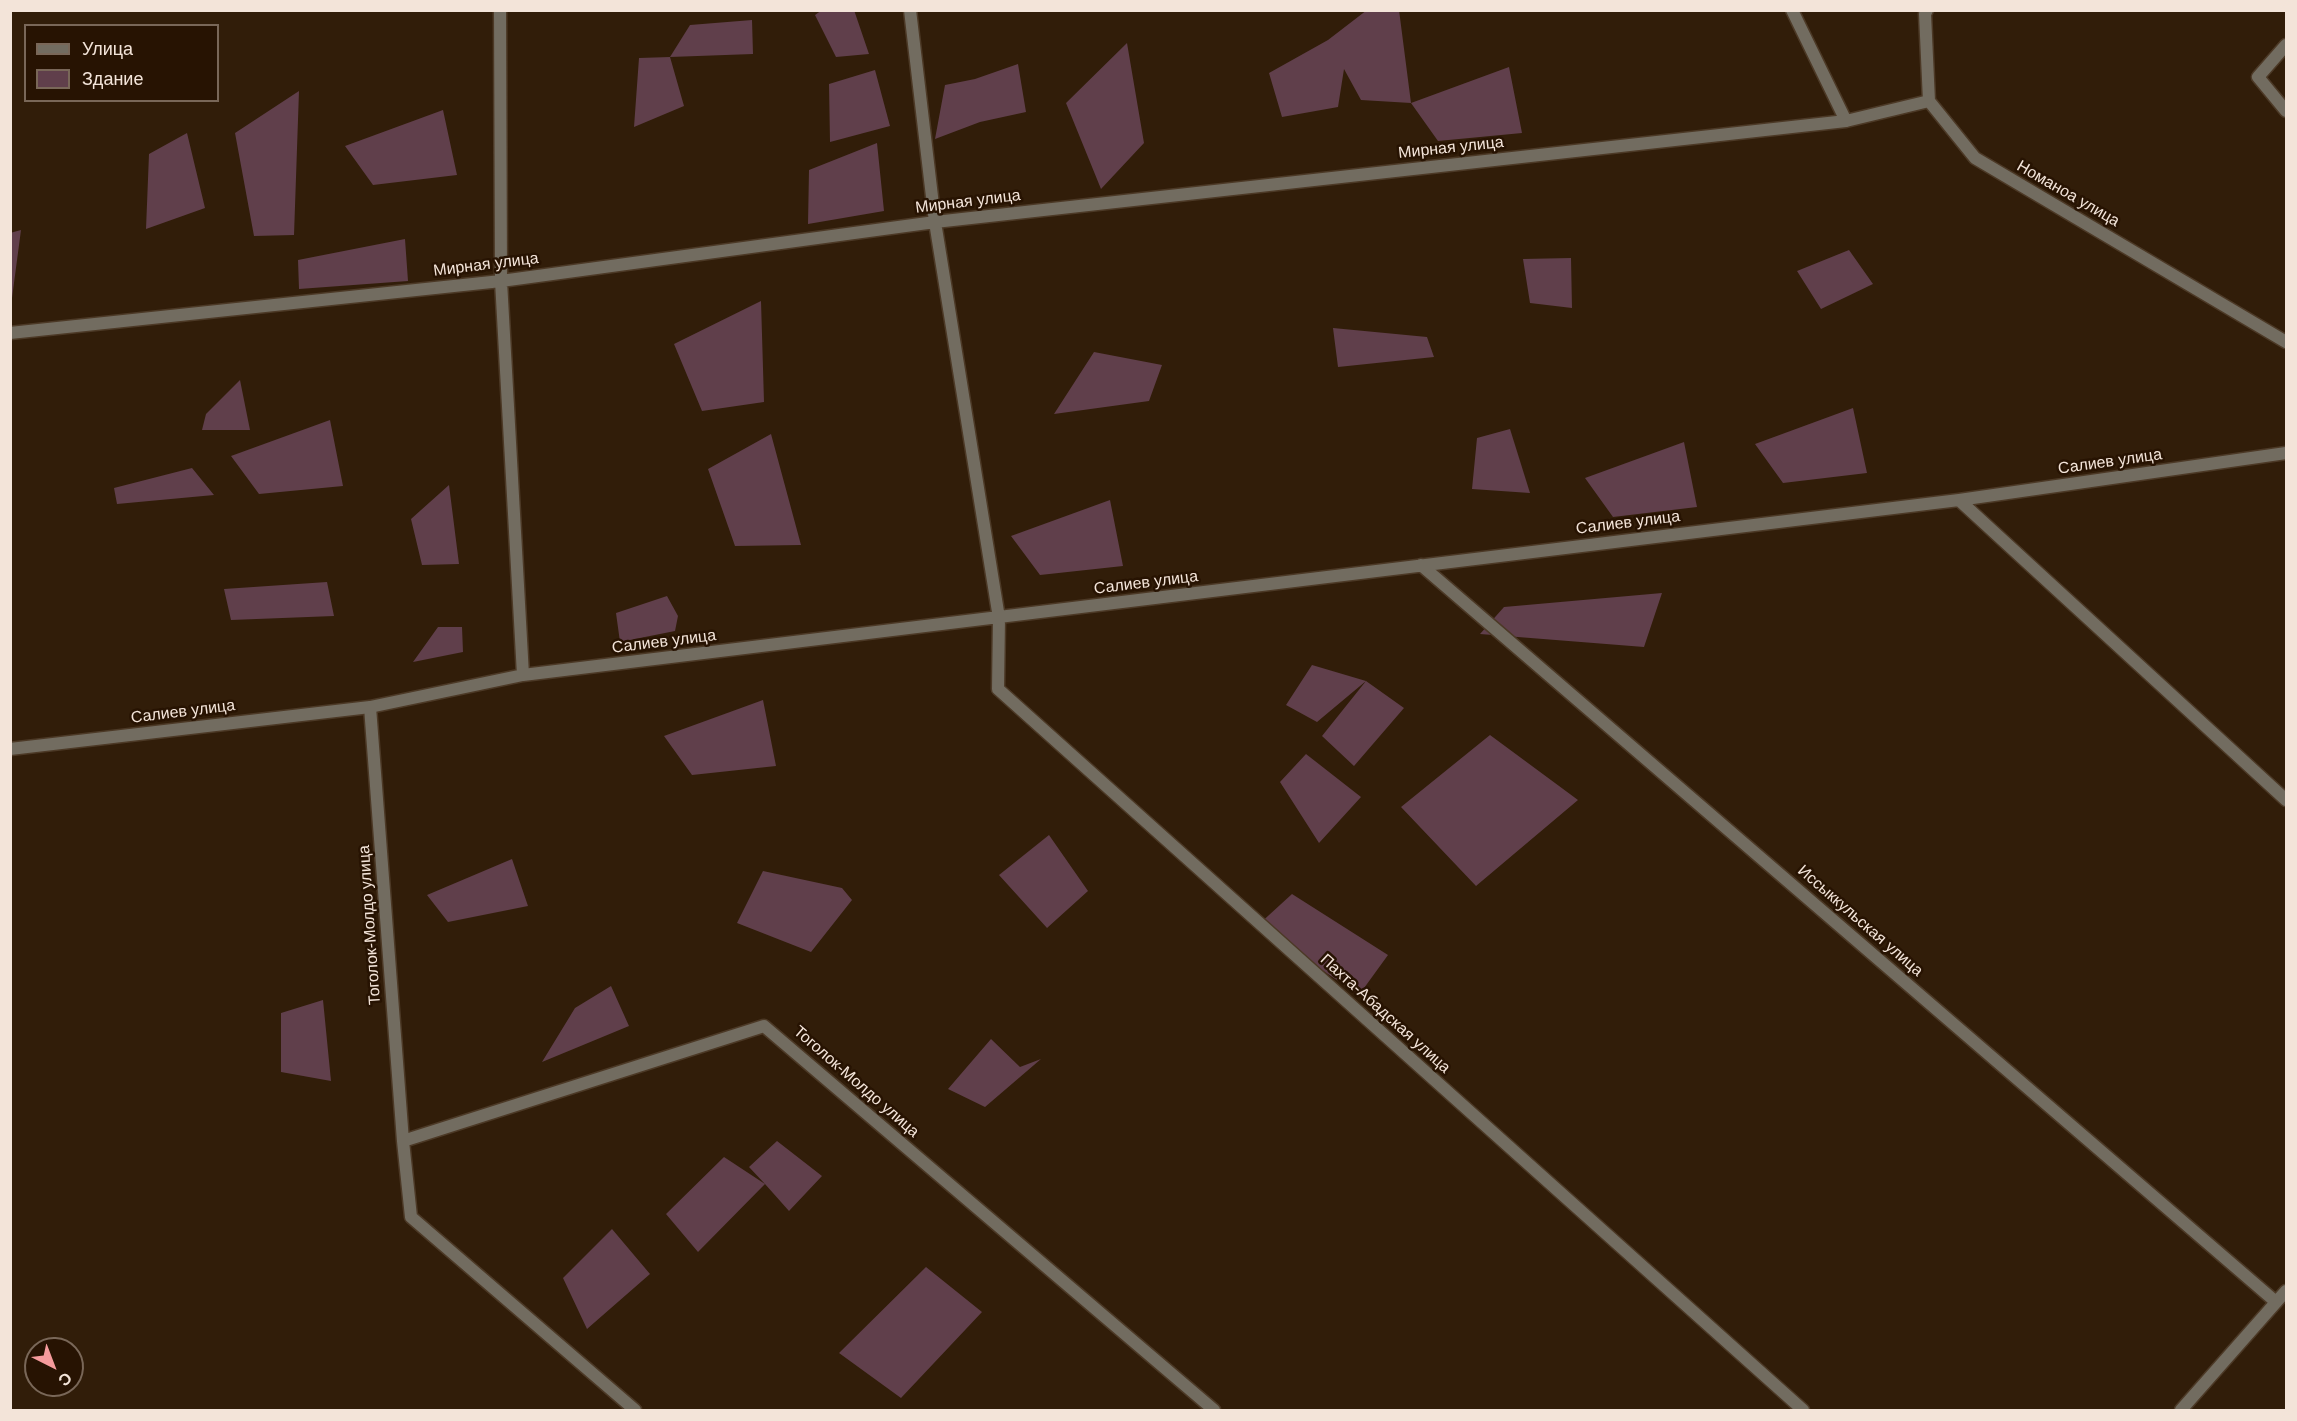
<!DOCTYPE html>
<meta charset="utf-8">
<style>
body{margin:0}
#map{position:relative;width:2297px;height:1421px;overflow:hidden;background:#311d09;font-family:Arial,sans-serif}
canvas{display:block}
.frame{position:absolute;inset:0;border:12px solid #f3e4d9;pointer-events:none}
.legend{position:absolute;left:24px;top:24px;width:195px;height:78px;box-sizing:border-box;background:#271302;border:2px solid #796758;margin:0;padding:8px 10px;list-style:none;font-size:18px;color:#f3e4d9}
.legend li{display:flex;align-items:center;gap:12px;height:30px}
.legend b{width:30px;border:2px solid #796758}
.north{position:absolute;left:24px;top:1337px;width:60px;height:60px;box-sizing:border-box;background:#271302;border:2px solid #796758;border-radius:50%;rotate:138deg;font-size:16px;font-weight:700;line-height:24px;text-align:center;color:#f3e4d9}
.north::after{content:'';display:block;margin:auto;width:21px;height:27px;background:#f59b9c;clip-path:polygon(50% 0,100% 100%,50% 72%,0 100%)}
</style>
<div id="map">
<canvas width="2297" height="1421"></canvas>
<div class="frame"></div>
<ul class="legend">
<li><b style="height:8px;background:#726c60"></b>Улица</li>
<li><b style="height:16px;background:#603f4b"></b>Здание</li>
</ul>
<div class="north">С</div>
</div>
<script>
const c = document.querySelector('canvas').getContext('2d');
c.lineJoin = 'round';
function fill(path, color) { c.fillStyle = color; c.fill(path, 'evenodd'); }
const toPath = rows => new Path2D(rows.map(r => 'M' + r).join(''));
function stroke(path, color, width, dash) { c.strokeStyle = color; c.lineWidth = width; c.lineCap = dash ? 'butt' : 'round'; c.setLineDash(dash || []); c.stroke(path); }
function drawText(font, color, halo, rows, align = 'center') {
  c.font = font + ' Arial,sans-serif'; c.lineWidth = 5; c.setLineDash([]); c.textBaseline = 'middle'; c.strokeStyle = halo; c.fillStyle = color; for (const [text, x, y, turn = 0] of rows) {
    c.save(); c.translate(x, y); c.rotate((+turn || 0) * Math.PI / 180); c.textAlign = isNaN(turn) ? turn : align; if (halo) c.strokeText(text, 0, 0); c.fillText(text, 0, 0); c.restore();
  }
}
const building = toPath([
 [822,10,854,10,869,54,836,57,815,15],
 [1367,10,1399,10,1411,103,1509,67,1522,133,1438,141,1411,103,1361,100,1344,69,1338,107,1282,117,1269,73,1328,40],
 [752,20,753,54,670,57,690,25],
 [1127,43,1144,143,1101,189,1066,103],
 [670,57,684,106,634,127,639,58],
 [1018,64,1026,112,980,122,935,139,945,85,975,79],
 [875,70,890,126,830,142,829,84],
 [299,91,294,235,254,236,235,133],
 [443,110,457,175,373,185,345,146],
 [187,133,205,208,146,229,149,154],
 [877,143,884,211,808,224,809,170],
 [21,230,12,298,10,298,10,233],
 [405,239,408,281,299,289,298,260],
 [1849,250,1873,284,1821,309,1797,271],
 [1571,258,1572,308,1530,303,1523,259],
 [761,301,764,402,702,411,674,344],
 [1333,328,1427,337,1434,357,1338,367],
 [1094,352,1162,365,1149,401,1054,414],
 [240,380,250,430,202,430,206,414],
 [1853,408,1867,473,1783,483,1755,444],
 [330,420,343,486,259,494,231,456],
 [1510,429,1530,493,1472,489,1477,438],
 [771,434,801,545,735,546,708,469],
 [1684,442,1697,507,1613,517,1585,478],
 [192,468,214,495,117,504,114,488],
 [449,485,459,564,422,565,411,519],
 [1110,500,1123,566,1040,575,1011,536],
 [327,582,334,616,231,620,224,589],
 [1662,593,1644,647,1480,634,1504,607],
 [667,596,678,616,675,631,620,642,616,613],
 [438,627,462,627,463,652,413,662],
 [1312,665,1366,681,1404,708,1354,766,1322,736,1366,681,1317,722,1286,705],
 [763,700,776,766,692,775,664,736],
 [1490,735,1578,800,1476,886,1401,807],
 [1306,754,1361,797,1319,843,1280,782],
 [1049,835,1088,891,1047,928,999,875],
 [512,859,528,906,448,922,427,895],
 [763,871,842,888,852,900,811,952,737,923],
 [1292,894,1388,955,1359,995,1257,926],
 [611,986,629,1026,542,1062,575,1008],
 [323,1000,331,1081,281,1072,281,1013],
 [991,1039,1020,1067,1041,1059,985,1107,948,1089],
 [777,1141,822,1176,789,1211,765,1184,698,1252,666,1214,724,1157,765,1184,749,1167],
 [612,1229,650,1274,587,1329,563,1278],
 [926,1267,982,1312,901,1398,839,1353]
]);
const minor = toPath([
 [500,10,501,281,523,675],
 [910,10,935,222,999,618,998,689,1803,1410],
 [1792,10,1846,121],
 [1927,10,1925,14,1929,101,1975,158,2286,342],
 [2286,45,2258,77,2286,111],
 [10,333,501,281,935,222,1846,121,1929,101],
 [1959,500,2286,800],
 [1421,565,2276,1302],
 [370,707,403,1141,411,1217,635,1410],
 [10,749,370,707,523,675,1959,500,2286,453],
 [403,1141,764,1026,1214,1410],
 [2181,1410,2286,1291]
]);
const streetNames = [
 ["Мирная улица",1451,148,-6],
 ["Номаноа улица",2068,194,30],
 ["Мирная улица",968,202,-7],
 ["Мирная улица",486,265,-7],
 ["Салиев улица",2110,462,-8],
 ["Салиев улица",1628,523,-7],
 ["Салиев улица",1146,583,-7],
 ["Салиев улица",664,642,-7],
 ["Салиев улица",183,712,-7],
 ["Иссыккульская улица",1860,921,41],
 ["Тоголок-Молдо улица",370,925,-94],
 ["Пахта-Абадская улица",1385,1014,42],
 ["Тоголок-Молдо улица",856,1082,41]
];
fill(building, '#603f4b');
stroke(minor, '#4c3926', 15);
stroke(minor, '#726c60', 12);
drawText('16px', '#f3e4d9', '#271302', streetNames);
</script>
